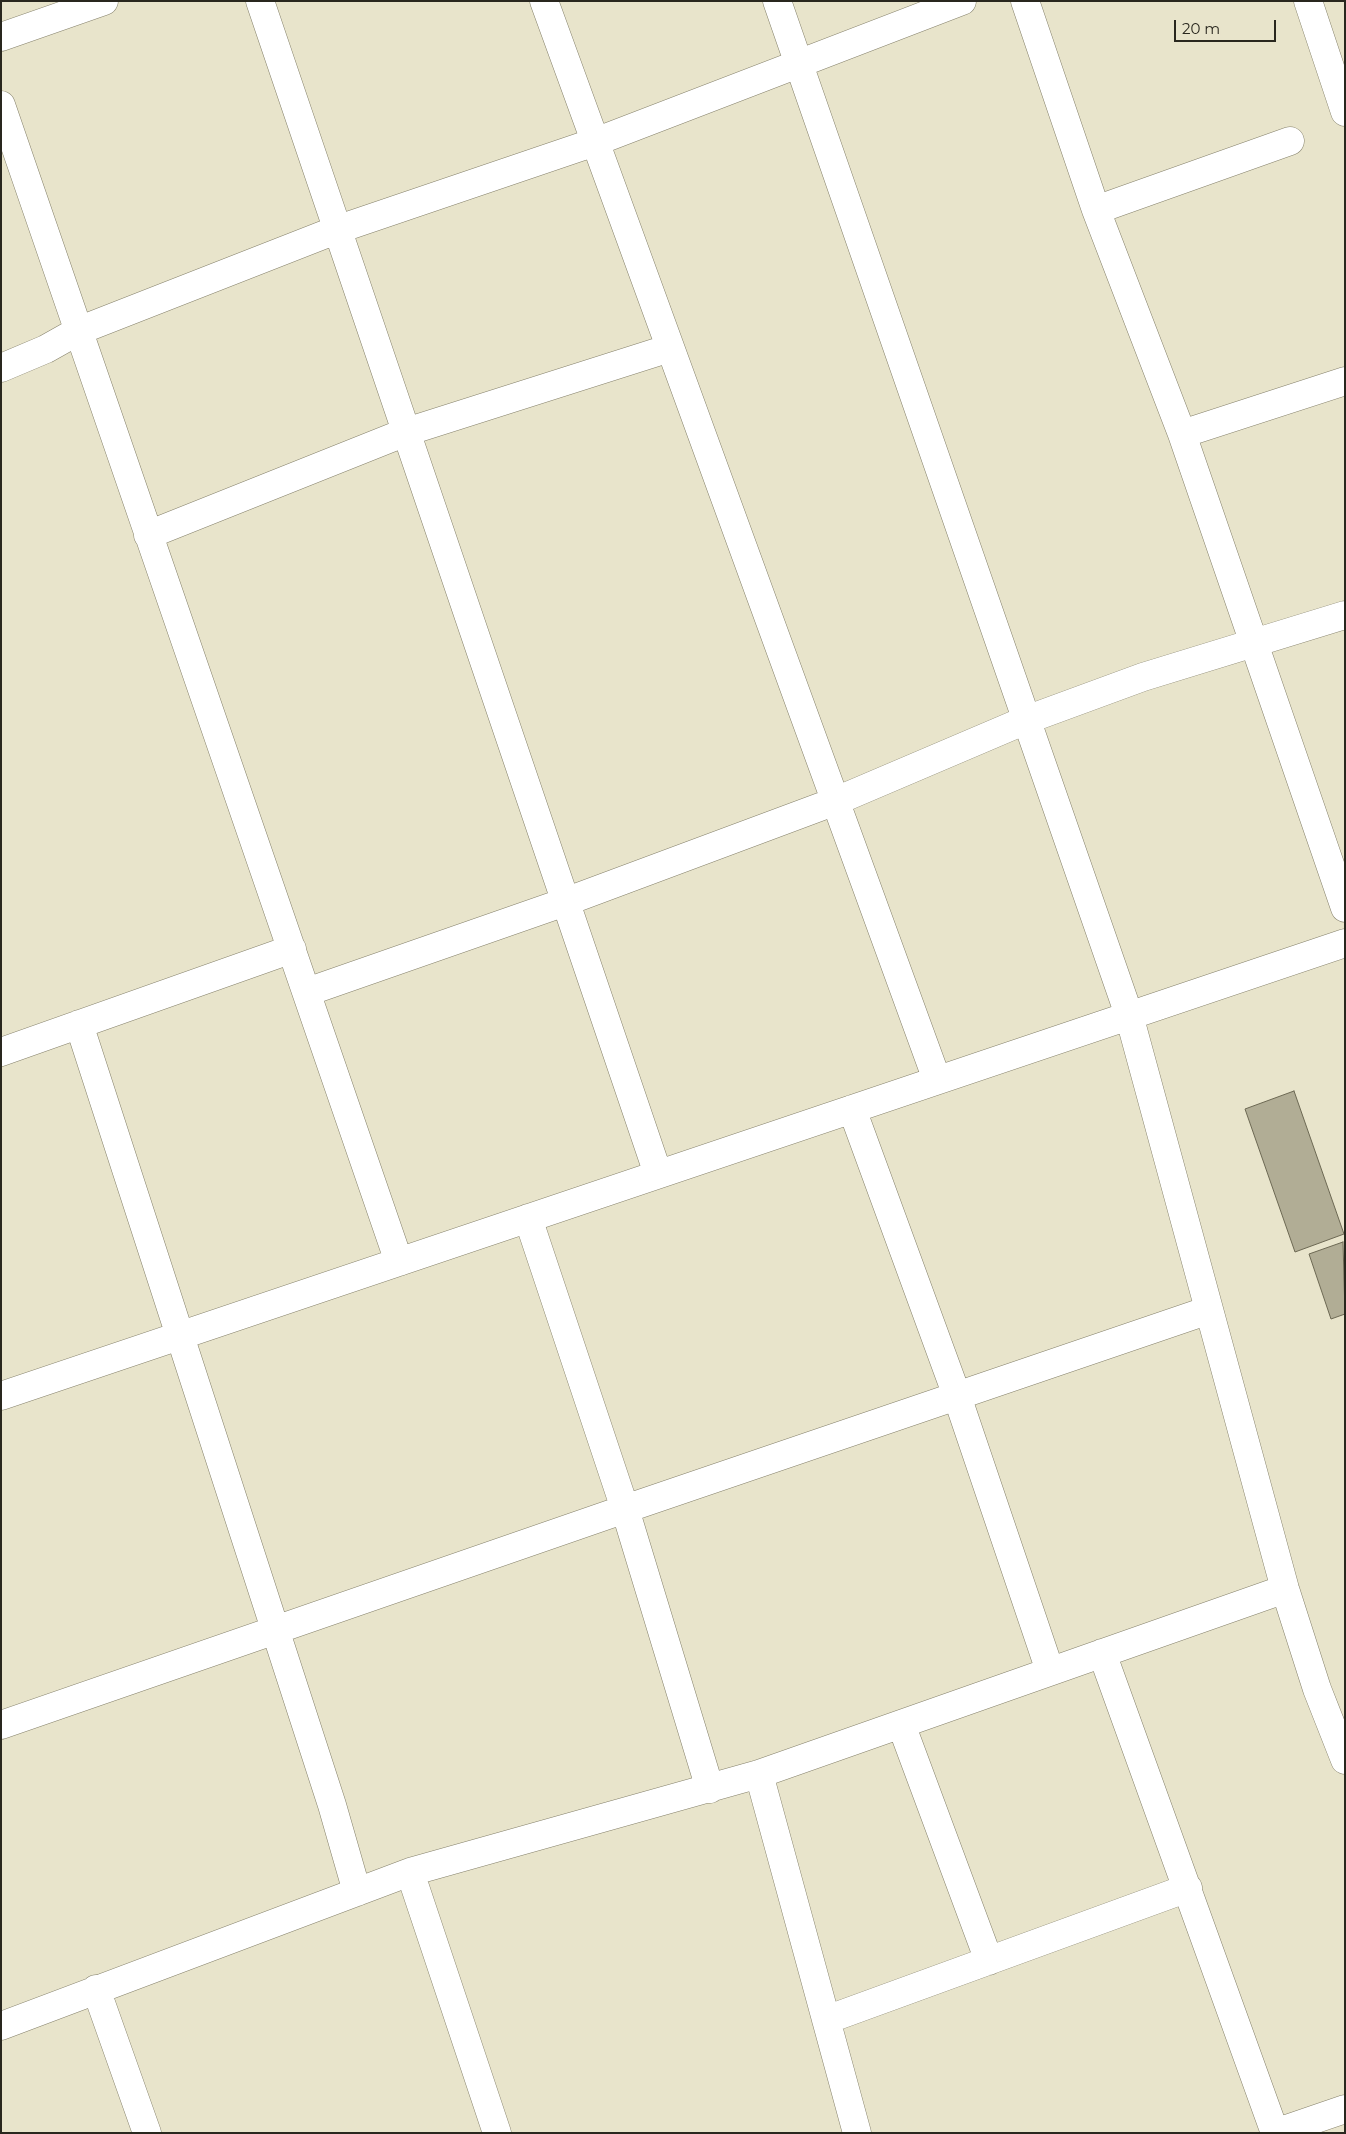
<!DOCTYPE html>
<style>
body{margin:0}
#map{position:relative;width:1346px;height:2134px;overflow:hidden;background:#e8e4cb;font-family:Montserrat,sans-serif}
canvas{display:block}
.frame{position:absolute;inset:0;border:2px solid #29271e;pointer-events:none}
.scale{position:absolute;left:1174px;top:20px;width:102px;height:22px;box-sizing:border-box;border:2px solid #29271e;border-top:0;padding-left:6px;font-size:15px;line-height:18px;white-space:nowrap;color:#29271e;-webkit-text-stroke:4px #e8e4cb;paint-order:stroke}
</style>
<div id="map">
<canvas width="1346" height="2134"></canvas>
<div class="frame"></div>
<div class="scale">20 m</div>
</div>
<script>
const c = document.querySelector('canvas').getContext('2d');
c.lineJoin = 'round';
function fill(path, color) { c.fillStyle = color; c.fill(path, 'evenodd'); }
const toPath = rows => new Path2D(rows.map(r => 'M' + r).join(''));
function stroke(path, color, width, dash) { c.strokeStyle = color; c.lineWidth = width; c.lineCap = dash ? 'butt' : 'round'; c.setLineDash(dash || []); c.stroke(path); }
const building = toPath([
 [1294,1091,1344,1234,1295,1252,1245,1109,1294,1091],
 [1343,1242,1345,1314,1331,1319,1309,1254,1343,1242]
]);
const minor = toPath([
 [260,1,658,1174],
 [544,1,937,1080],
 [777,1,1129,1015,1285,1589,1317,1689,1345,1760],
 [1025,1,1096,210,1182,434,1345,908],
 [1,105,399,1262],
 [1096,210,1290,141],
 [1,368,46,349,78,331,336,230,595,142,962,1],
 [1182,434,1345,381],
 [148,535,406,432,670,348],
 [307,992,565,902,836,801,1026,720,1143,677,1345,615],
 [79,1024,332,1805,357,1892],
 [1,1052,292,949],
 [852,1109,957,1396,1050,1671],
 [528,1218,625,1509,710,1789],
 [1,1396,1345,943],
 [1102,1653,1275,2133,1345,2109],
 [901,1724,989,1961],
 [1,1725,625,1509,1209,1310],
 [759,1774,857,2133],
 [410,1872,497,2133],
 [96,1989,147,2133],
 [826,2020,1188,1888],
 [1,2026,410,1872,759,1774,1285,1589]
]);
const tertiary = toPath([
 [1,37,104,1]
]);
const secondary = toPath([
 [1308,1,1345,112]
]);
fill(building, '#b1ad95');
stroke(building, '#6c6853', 1);
stroke(minor, '#85816b', 29);
stroke(tertiary, '#85816b', 29);
stroke(secondary, '#85816b', 29);
stroke(minor, '#fff', 28);
stroke(tertiary, '#fff', 28);
stroke(secondary, '#fff', 28);
</script>
